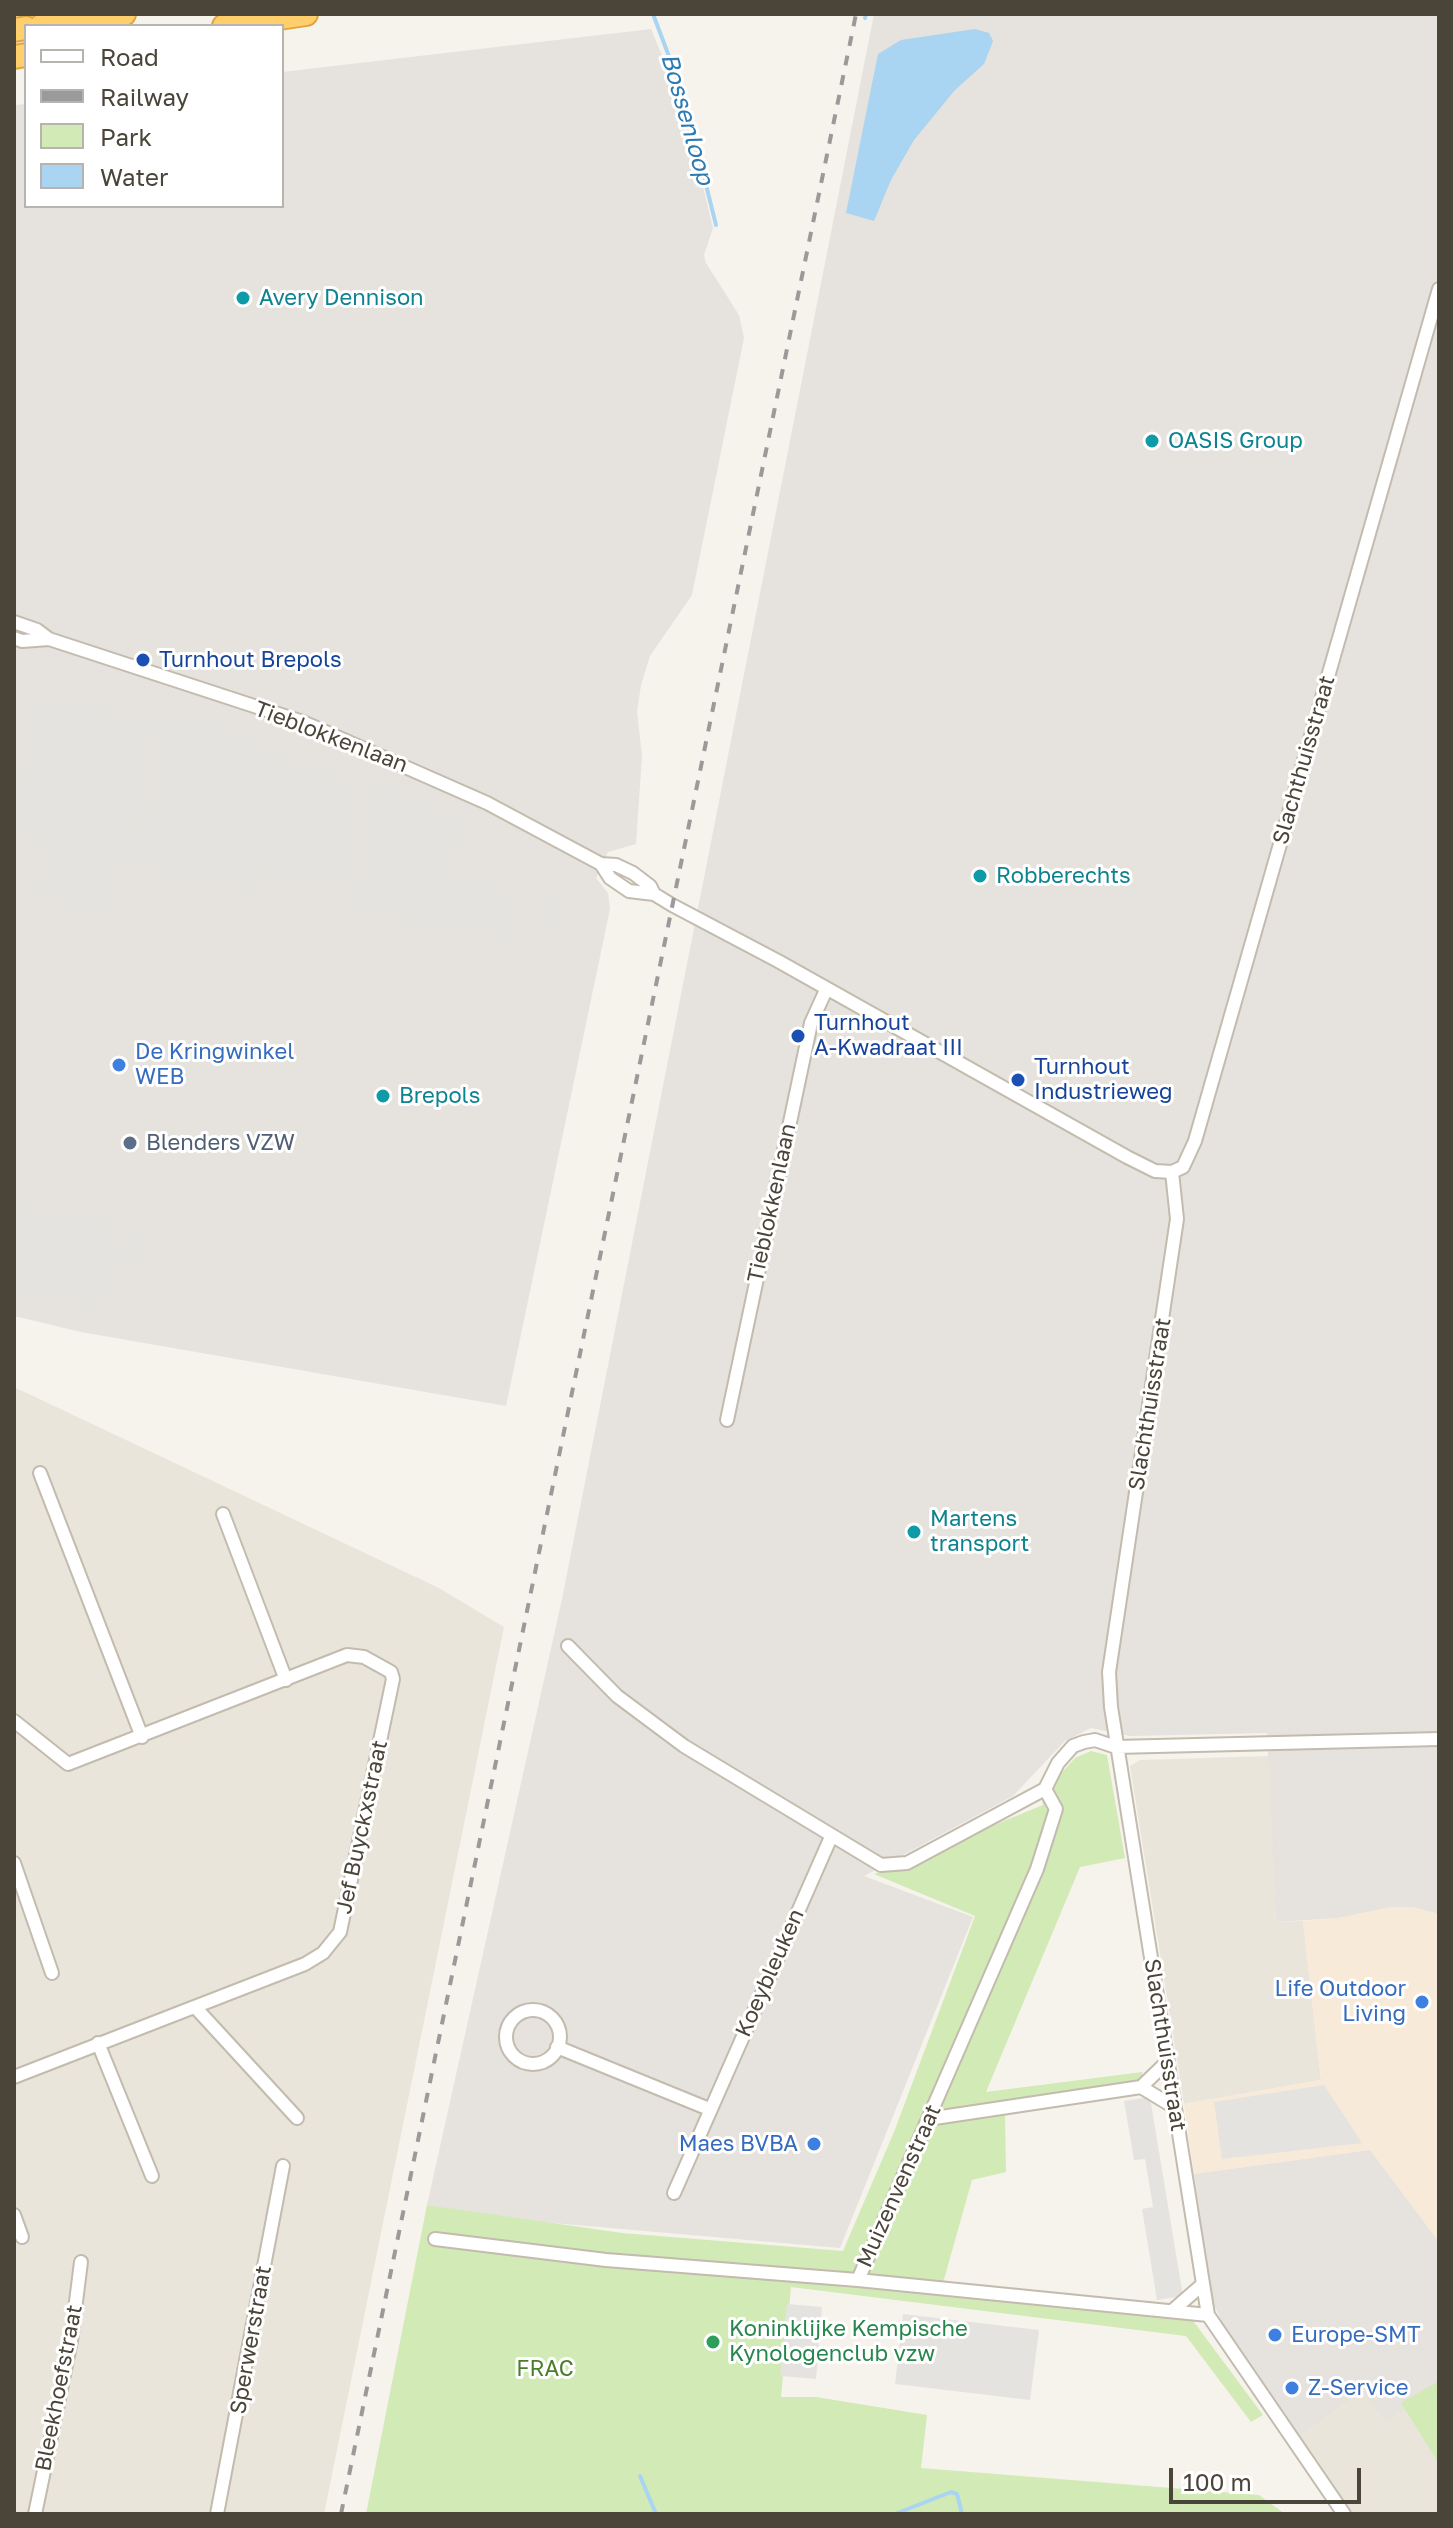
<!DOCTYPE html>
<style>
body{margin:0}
#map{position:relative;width:1453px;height:2528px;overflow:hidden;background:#f6f3ec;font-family:"Golos Text",sans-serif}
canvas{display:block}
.frame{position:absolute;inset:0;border:16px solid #4b4439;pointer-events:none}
.legend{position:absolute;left:24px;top:24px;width:260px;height:184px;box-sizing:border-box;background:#fff;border:2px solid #b7b4b0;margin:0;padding:10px 14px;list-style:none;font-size:24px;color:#4b4439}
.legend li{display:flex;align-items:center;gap:16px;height:40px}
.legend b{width:40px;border:2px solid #b7b4b0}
.scale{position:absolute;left:1169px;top:2468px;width:192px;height:36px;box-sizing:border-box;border:4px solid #4b4439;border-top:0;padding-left:10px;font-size:24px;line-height:28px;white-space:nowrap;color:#4b4439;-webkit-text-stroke:6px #fff;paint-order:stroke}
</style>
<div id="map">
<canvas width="1453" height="2528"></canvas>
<div class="frame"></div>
<ul class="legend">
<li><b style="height:10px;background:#fff"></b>Road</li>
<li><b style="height:10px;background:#9a9a9a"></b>Railway</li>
<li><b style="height:22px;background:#d2eab5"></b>Park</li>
<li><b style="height:22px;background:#a9d4f2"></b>Water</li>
</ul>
<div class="scale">100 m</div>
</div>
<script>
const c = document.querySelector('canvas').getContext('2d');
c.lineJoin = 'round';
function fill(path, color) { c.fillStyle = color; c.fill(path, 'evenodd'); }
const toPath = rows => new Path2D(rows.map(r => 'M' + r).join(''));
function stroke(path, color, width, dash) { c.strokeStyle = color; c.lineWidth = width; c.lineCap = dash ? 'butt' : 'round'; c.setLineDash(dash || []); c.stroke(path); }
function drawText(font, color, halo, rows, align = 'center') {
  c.font = font + ' "Golos Text",sans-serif'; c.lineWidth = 6; c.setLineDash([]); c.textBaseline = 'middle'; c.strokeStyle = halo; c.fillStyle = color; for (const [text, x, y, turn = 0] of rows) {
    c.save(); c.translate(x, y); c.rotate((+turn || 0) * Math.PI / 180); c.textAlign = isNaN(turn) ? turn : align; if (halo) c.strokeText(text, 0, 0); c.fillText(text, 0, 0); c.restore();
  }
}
const residential = toPath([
 [14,1387,439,1588,504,1627,324,2514,14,2514],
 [1269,1756,1276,1922,1303,1921,1321,2080,1184,2104,1130,1766,1140,1760],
 [1362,2389,1405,2409,1439,2464,1439,2514,1353,2514,1299,2437]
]);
const commercial = toPath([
 [1392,1907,1413,1907,1439,1914,1439,2242,1369,2150,1194,2174,1184,2104,1321,2080,1303,1921,1338,1918]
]);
const industrial = toPath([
 [874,14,1439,14,1439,1914,1413,1907,1392,1907,1338,1918,1276,1922,1267,1733,1130,1736,1091,1728,1065,1741,1013,1796,864,1876,973,1917,840,2248,530,2221,427,2205,562,1599],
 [651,29,684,108,713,228,704,255,706,263,739,315,744,338,692,595,650,656,641,685,637,711,642,756,636,844,608,852,596,878,608,893,610,909,506,1406,81,1332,14,1316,14,105,26,104,26,206,282,206,282,72],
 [1370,2150,1439,2242,1439,2464,1405,2409,1385,2421,1362,2390,1299,2437,1230,2339,1212,2301,1194,2174]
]);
const green = toPath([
 [1091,1751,1107,1755,1125,1858,1080,1867,986,2092,1142,2072,1144,2090,1005,2114,1006,2172,972,2180,941,2290,1191,2318,1263,2415,1251,2422,1186,2336,791,2287,781,2397,816,2397,927,2415,921,2468,1259,2495,1285,2514,366,2514,427,2205,622,2233,843,2251,894,2132,975,1916,874,1874,1043,1805,1041,1796,1075,1758],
 [1439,2381,1439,2464,1401,2403]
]);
const parking = toPath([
 [37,694,159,718,138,832,128,831,107,917,32,902,44,847,14,833,14,801],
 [166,706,259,735,262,749,364,783,348,891,259,874,255,893,120,868,129,832,142,834],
 [374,777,463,818,454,875,572,897,565,940,531,934,537,897,524,894,514,944,349,912],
 [14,1201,120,1222,116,1240,127,1242,131,1224,153,1228,146,1261,133,1258,115,1267,105,1311,14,1294],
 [1324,2085,1362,2143,1222,2159,1214,2102],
 [1150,2097,1183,2296,1157,2300,1142,2209,1153,2207,1145,2159,1134,2160,1124,2101],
 [787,2304,822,2307,816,2379,780,2376],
 [903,2314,1039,2330,1030,2400,895,2384]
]);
const water = toPath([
 [975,29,989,33,993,41,984,64,955,90,914,140,891,180,874,221,846,213,878,54,901,40]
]);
const stream = toPath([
 [653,14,684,96,716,225],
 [865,18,866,14],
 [640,2476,656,2514],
 [895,2514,951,2492,957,2494,962,2514]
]);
const minor = toPath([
 [14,622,37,630,49,639,303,722,487,803,601,864,616,865,633,873,650,886,654,894,672,905,778,961,1127,1157,1155,1171,1172,1172,1183,1167,1195,1141,1439,289],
 [14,638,22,641,49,639],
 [601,864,610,878,629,891,654,894],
 [1172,1172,1177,1219,1109,1672,1111,1707,1208,2315,1344,2514],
 [727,1420,811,1023,826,990],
 [40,1473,142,1737],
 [223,1514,286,1680],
 [568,1646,617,1696,684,1746,881,1865,907,1863,1045,1789,1058,1763,1073,1746,1084,1742,1095,1740,1116,1747,1439,1739],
 [14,1721,68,1764,347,1655,364,1657,391,1672,393,1679,340,1932,323,1953,305,1964,14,2077],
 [14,1863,52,1973],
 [195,2007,297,2118],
 '506 2037a27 27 0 1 1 54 0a27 27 0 1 1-54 0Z',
 [98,2043,152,2176],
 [557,2047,709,2109],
 [1141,2087,1174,2107],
 [928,2119,1141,2087,1168,2061],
 [674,2193,831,1837],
 [14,2215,22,2237],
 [435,2239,606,2260,858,2280,1037,1869,1056,1809,1045,1789],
 [858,2280,1208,2315],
 [1172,2311,1203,2284],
 [35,2514,71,2341,81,2262],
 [217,2514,283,2166]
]);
const motorway = toPath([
 [41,26,124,14],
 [224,26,306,14],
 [14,30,26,28],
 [14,57,26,55]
]);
const rail = toPath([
 [341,2514,856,14]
]);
const markers = [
 [243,298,8,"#0f9aa8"],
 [1152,441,8,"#0f9aa8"],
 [143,660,8,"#1a4fb4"],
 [980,876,8,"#0f9aa8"],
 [798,1036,8,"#1a4fb4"],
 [119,1065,8,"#3f7fe0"],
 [1018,1080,8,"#1a4fb4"],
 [383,1096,8,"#0f9aa8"],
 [130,1143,8,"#5c6f8a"],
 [914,1532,8,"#0f9aa8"],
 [1422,2002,8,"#3f7fe0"],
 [814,2144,8,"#3f7fe0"],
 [1275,2335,8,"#3f7fe0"],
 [713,2342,8,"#2e9e5b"],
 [1292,2388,8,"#3f7fe0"]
];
const cultureNames = [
 ["Avery Dennison",259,298],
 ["OASIS Group",1168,441],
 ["Robberechts",996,876],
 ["Brepols",399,1096],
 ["Martens",930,1519],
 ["transport",930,1544]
];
const transitNames = [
 ["Turnhout Brepols",159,660],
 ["Turnhout",814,1023],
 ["A-Kwadraat III",814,1048],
 ["Turnhout",1034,1067],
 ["Industrieweg",1034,1092]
];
const streetNames = [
 ["Tieblokkenlaan",331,737,21],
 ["Slachthuisstraat",1304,760,-74],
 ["Tieblokkenlaan",772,1203,-78],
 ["Slachthuisstraat",1150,1404,-81],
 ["Jef Buyckxstraat",362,1827,-78],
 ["Koeybleuken",770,1973,-66],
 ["Slachthuisstraat",1165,2045,81],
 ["Muizenvenstraat",899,2186,-66],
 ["Sperwerstraat",251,2340,-80],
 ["Bleekhoefstraat",59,2388,-79]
];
const shopNames = [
 ["De Kringwinkel",135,1052],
 ["WEB",135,1077],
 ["Life Outdoor",1406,1989,"right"],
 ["Living",1406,2014,"right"],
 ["Maes BVBA",798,2144,"right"],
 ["Europe-SMT",1291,2335],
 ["Z-Service",1308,2388]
];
const serviceNames = [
 ["Blenders VZW",146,1143]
];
const leisureNames = [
 ["Koninklijke Kempische",729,2329],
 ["Kynologenclub vzw",729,2354]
];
const parkNames = [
 ["FRAC",545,2369]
];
const waterNames = [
 ["Bossenloop",687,119,74]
];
fill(residential, '#eae5da');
fill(commercial, '#f7ead8');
fill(industrial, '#e6e2dd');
fill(green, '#d2eab5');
fill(parking, '#e5e3e0');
fill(water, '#a9d4f2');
stroke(stream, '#a9d4f2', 4);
stroke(minor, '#c2bbae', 16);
stroke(motorway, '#e0a43c', 26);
stroke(minor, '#fff', 12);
stroke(motorway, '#ffcf6e', 22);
stroke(rail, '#9a9a9a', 4, [10, 10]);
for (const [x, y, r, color] of markers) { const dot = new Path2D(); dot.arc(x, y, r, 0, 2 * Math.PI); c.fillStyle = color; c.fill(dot); stroke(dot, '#fff', 3); }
drawText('22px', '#0d838f', '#fff', cultureNames, 'left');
drawText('22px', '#164399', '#fff', transitNames, 'left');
drawText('22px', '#4b4439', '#fff', streetNames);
drawText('22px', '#366cbe', '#fff', shopNames, 'left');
drawText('22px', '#4e5e75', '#fff', serviceNames, 'left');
drawText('22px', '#27864d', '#fff', leisureNames, 'left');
drawText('22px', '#4a7f2a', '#fff', parkNames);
drawText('italic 24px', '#2e7ab2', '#fff', waterNames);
</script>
